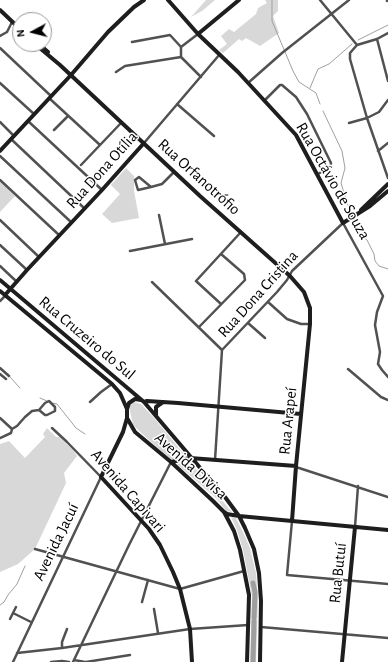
<!DOCTYPE html>
<meta charset="utf-8">
<style>
body{margin:0}
#map{position:relative;width:388px;height:662px;overflow:hidden;background:#fff;font-family:"Alegreya Sans",sans-serif}
canvas{display:block}
.north{position:absolute;left:12px;top:12px;width:40px;height:40px;box-sizing:border-box;background:#fff;border:1px solid #999;border-radius:50%;rotate:263deg;font-size:11px;font-weight:700;line-height:16px;text-align:center;color:#000}
.north::after{content:'';display:block;margin:auto;width:14px;height:18px;background:#000;clip-path:polygon(50% 0,100% 100%,50% 72%,0 100%)}
</style>
<div id="map">
<canvas width="388" height="662"></canvas>
<div class="north">N</div>
</div>
<script>
const c = document.querySelector('canvas').getContext('2d');
c.lineJoin = 'round';
function fill(path, color) { c.fillStyle = color; c.fill(path, 'evenodd'); }
const toPath = rows => new Path2D(rows.map(r => 'M' + r).join(''));
function stroke(path, color, width, dash) { c.strokeStyle = color; c.lineWidth = width; c.lineCap = dash ? 'butt' : 'round'; c.setLineDash(dash || []); c.stroke(path); }
function drawText(font, color, halo, rows, align = 'center') {
  c.font = font + ' "Alegreya Sans",sans-serif'; c.lineWidth = 3; c.setLineDash([]); c.textBaseline = 'middle'; c.strokeStyle = halo; c.fillStyle = color; for (const [text, x, y, turn = 0] of rows) {
    c.save(); c.translate(x, y); c.rotate((+turn || 0) * Math.PI / 180); c.textAlign = isNaN(turn) ? turn : align; if (halo) c.strokeText(text, 0, 0); c.fillText(text, 0, 0); c.restore();
  }
}
const green = toPath([
 [206,0,215,0,202,11,191,17],
 [265,0,278,0,278,11,273,16,279,33,260,46,246,38,242,41,239,39,223,53,219,50,227,44,221,36,229,29,234,32,256,14,258,8,267,3],
 [126,168,134,176,134,191,139,218,112,223,102,214,120,194,111,185],
 [0,182,15,196,0,212],
 [134,402,141,404,155,419,183,453,182,457,174,460,170,459,138,430,133,424,129,407,130,405],
 [47,428,56,437,59,437,73,450,77,456,64,473,66,483,35,549,18,564,0,572,0,444,9,441,25,458,45,437,43,434],
 [190,462,231,511,232,512,226,511,216,498,177,464],
 [231,517,236,518,244,534,250,548,256,573,258,599,256,662,255,662,256,593,254,582,252,583,253,592,252,662,250,662,252,596,243,550,237,530]
]);
const stream = toPath([
 [272,0,272,21,293,71,299,82,316,93,320,104],
 [358,40,388,25],
 [310,88,318,69,329,64,352,44],
 [323,111,342,151,345,168,341,183,347,203,353,215],
 [354,218,360,234,367,240,374,254,375,261,379,266,388,269],
 [10,377,20,388],
 [40,398,47,401],
 [52,403,57,404,76,428,85,434],
 [0,605,4,602,8,595,17,584,25,566]
]);
const river = toPath([
 [253,583,255,592,254,618],
 [253,662,254,621]
]);
const street = toPath([
 [320,0,357,45],
 [387,0,387,1],
 [388,33,377,39,357,45,350,53,350,59,367,118,388,178],
 [0,36,7,32,12,22],
 [377,39,388,81],
 [132,42,170,35,181,47,181,57,201,77],
 [181,47,198,34],
 [0,48,51,96],
 [116,72,125,66,181,57],
 [0,83,34,114],
 [248,83,282,53,349,0],
 [49,98,100,145],
 [264,101,280,85,282,85,296,97,307,114,331,163,330,167,318,174],
 [177,104,214,136],
 [28,121,102,190],
 [0,122,14,136],
 [349,123,367,118,379,112,388,100],
 [54,130,68,116],
 [11,139,84,208],
 [144,143,220,54],
 [378,151,388,143],
 [0,156,71,222],
 [81,165,121,123],
 [0,180,59,235],
 [151,187,139,177,135,180,138,190,151,187,162,184,174,172],
 [159,215,165,244],
 [0,220,39,257],
 [0,245,27,270],
 [130,251,192,239],
 [0,266,17,282],
 [152,282,222,350],
 [0,301,5,296],
 [268,302,287,319,301,324,310,324],
 [221,304,196,281,241,232],
 [248,323,265,338],
 [199,327,245,280,244,274,221,254],
 [0,368,9,376],
 [348,369,381,397,388,400],
 [0,374,6,379],
 [90,402,101,392,112,384],
 [0,418,12,429],
 [12,429,17,426,25,417,32,411,39,410,45,403,49,401,55,407,55,411,47,415,45,415,39,410],
 [0,438,11,433,12,429],
 [215,460,222,350,277,292,287,280,292,271,343,223,383,296,377,312,375,325,380,352,378,364,382,370,388,377],
 [296,467,388,497],
 [292,521,287,575,388,584],
 [355,527,358,486],
 [35,549,180,589,244,571],
 [142,602,148,580],
 [154,609,158,633],
 [13,613,31,622],
 [10,619,16,607],
 [261,627,388,638],
 [62,648,62,642,67,629],
 [17,653,62,648,190,629,248,625],
 [74,660,85,662],
 [13,662,101,477,67,442,52,428],
 [51,662,62,661,69,662],
 [73,662,129,545,171,462],
 [86,662,130,655]
]);
const secondary = toPath([
 [168,0,198,34,238,72,296,135,343,223,370,206,388,191],
 [0,10,20,29],
 [198,34,239,0],
 [35,44,60,65,200,196,290,276,304,292,310,308,310,324,296,466,292,521],
 [39,44,48,52],
 [0,151,71,75,108,32,134,7,144,0],
 [361,210,388,184],
 [0,280,144,402,225,497,239,516,245,528,254,549,259,573,261,601,260,662],
 [0,291,112,384,120,393,127,409,127,418,135,432,171,462,213,501,224,512,234,531,240,550,249,595,247,662],
 [5,295,27,270,102,190,144,143],
 [144,402,147,401,178,403,301,414],
 [127,409,129,403,135,399,141,400],
 [156,415,156,407,163,402],
 [127,418,123,432,101,477,149,529,160,545,173,572,180,589,190,629,192,662],
 [171,462,190,458,296,466],
 [224,512,227,514,239,516,388,530],
 [342,662,355,527]
]);
const streetNames = [
 ["Rua Dona Otília",102,170,-48],
 ["Rua Orfanotrófio",199,177,42],
 ["Rua Octávio de Souza",333,181,60],
 ["Rua Dona Cristina",258,294,-48],
 ["Rua Cruzeiro do Sul",87,338,40],
 ["Rua Arapeí",288,421,-84],
 ["Avenida Divisa",191,466,42],
 ["Avenida Capivari",128,491,49],
 ["Avenida Jacuí",56,542,-64],
 ["Rua Butuí",338,573,-84]
];
fill(green, '#d8d8d8');
stroke(stream, '#9f9f9f', 1);
stroke(river, '#9f9f9f', 5);
stroke(street, '#515151', 2.5);
stroke(secondary, '#1e1e1e', 4);
drawText('16px', '#000', '#fff', streetNames);
</script>
